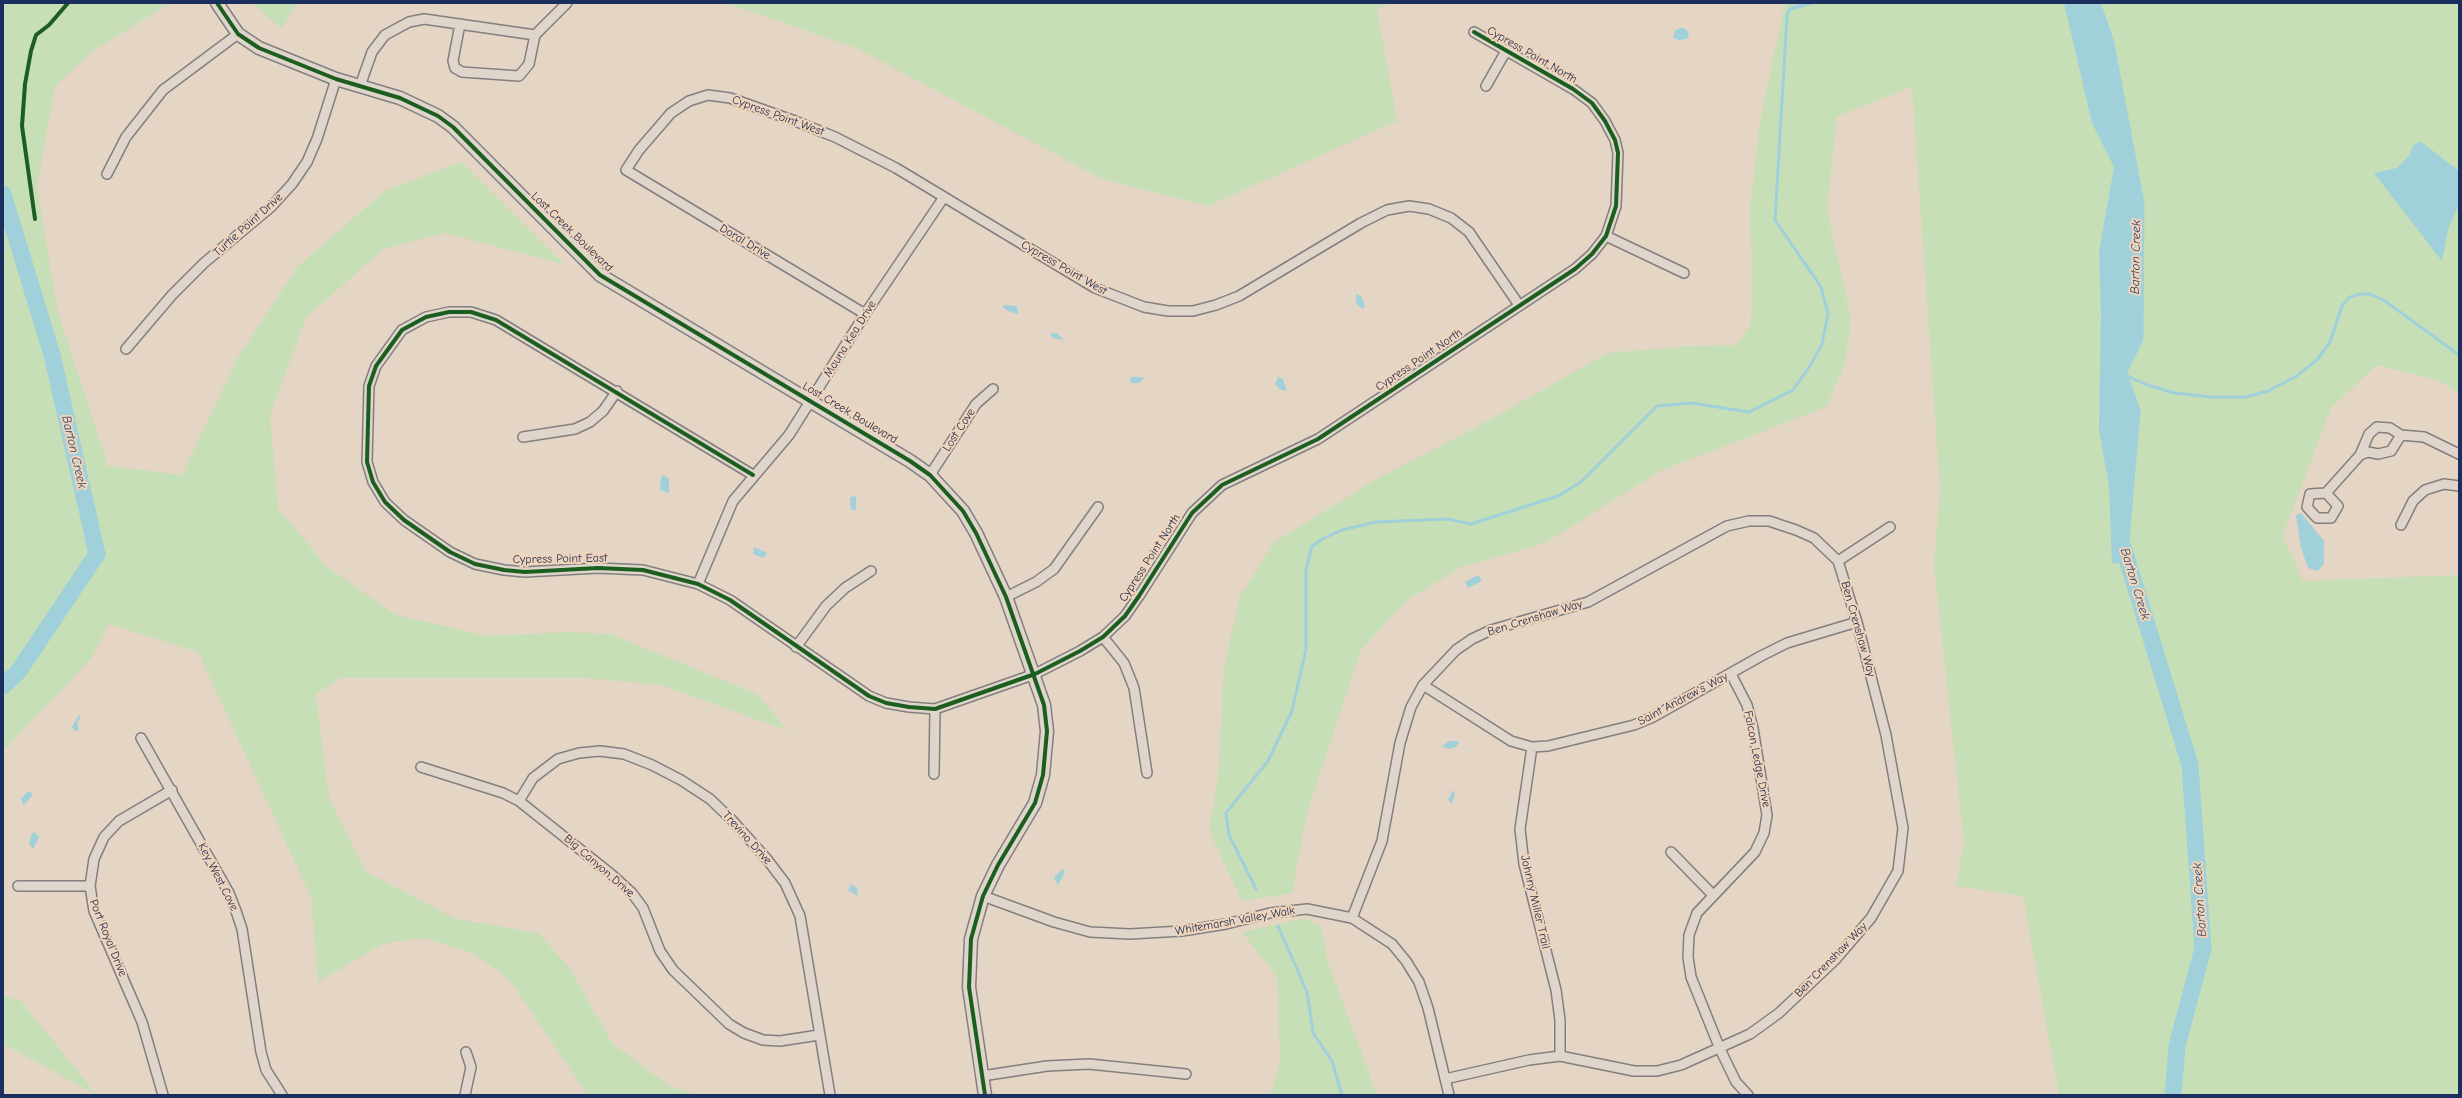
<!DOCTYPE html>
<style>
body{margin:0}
#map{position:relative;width:2462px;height:1098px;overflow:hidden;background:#e5d5c5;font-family:"Comic Neue",sans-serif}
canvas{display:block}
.frame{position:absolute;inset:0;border:4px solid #1b2f5e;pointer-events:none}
</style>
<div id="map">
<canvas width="2462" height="1098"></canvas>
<div class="frame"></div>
</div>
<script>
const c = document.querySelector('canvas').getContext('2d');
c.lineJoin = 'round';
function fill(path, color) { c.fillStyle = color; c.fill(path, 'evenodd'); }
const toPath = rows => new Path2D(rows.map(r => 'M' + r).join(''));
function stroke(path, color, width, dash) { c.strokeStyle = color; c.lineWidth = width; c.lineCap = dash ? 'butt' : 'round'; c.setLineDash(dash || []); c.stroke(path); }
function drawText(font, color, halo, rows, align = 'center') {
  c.font = font + ' "Comic Neue",sans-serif'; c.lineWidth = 4; c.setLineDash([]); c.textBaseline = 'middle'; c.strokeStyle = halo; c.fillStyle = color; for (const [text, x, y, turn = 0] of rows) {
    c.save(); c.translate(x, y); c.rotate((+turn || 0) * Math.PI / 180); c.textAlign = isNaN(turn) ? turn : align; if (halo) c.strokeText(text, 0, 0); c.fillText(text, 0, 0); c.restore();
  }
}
const green = toPath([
 [3,3,170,3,90,53,55,87,37,186,57,309,108,466,182,475,237,359,298,266,386,190,462,162,565,265,446,233,383,249,306,318,270,415,278,508,326,566,396,615,488,636,569,632,610,634,757,694,788,731,662,685,586,678,341,678,316,694,329,798,365,871,456,919,538,933,569,967,612,1043,671,1087,698,1095,588,1095,508,978,473,953,423,938,382,944,318,982,311,897,198,652,109,624,91,659,3,751],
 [252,3,296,3,282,29],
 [726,3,1391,3,1377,9,1397,121,1208,206,1102,179,856,48],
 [1785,3,2459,3,2459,393,2439,381,2377,365,2331,408,2283,535,2303,581,2459,575,2459,1095,2059,1095,2023,896,1956,886,1964,843,1934,565,1940,489,1912,87,1837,116,1827,210,1851,318,1845,364,1826,407,1660,471,1545,543,1462,567,1406,601,1361,650,1306,816,1292,893,1242,901,1209,831,1218,778,1224,667,1240,597,1273,543,1375,480,1484,423,1608,353,1690,346,1736,345,1751,324,1752,273,1750,209,1760,121],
 [1304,918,1321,926,1328,962,1377,1095,1270,1095,1280,1061,1277,977,1242,932],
 [3,995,21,1001,97,1095,3,1044]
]);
const water = toPath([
 [1804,3,1818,3,1793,10,1790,7],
 [2064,3,2088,3,2097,31,2123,126,2130,199,2130,312,2128,376,2117,487,2128,561,2112,564,2109,486,2099,430,2101,313,2099,252,2114,167,2092,123],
 [1680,28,1686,29,1689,34,1687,39,1679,40,1673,38,1675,31],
 [2420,141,2459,171,2459,205,2449,226,2442,261,2374,173,2397,168,2409,156,2413,146],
 [1356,294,1362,297,1365,306,1362,309,1356,303],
 [1004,305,1017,306,1018,314,1008,311,1003,307],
 [1051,333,1058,334,1064,340,1052,338,1050,335],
 [1131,377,1144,377,1143,379,1139,383,1130,383],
 [1278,377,1283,379,1287,391,1281,390,1275,384],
 [663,475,669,479,669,493,660,490,661,478],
 [856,496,856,510,851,510,850,497],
 [2301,513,2324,541,2324,564,2318,571,2308,568,2301,548,2296,515],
 [754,547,767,553,764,558,753,554],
 [1478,575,1482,581,1468,588,1465,582],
 [79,715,81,718,77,722,79,730,75,731,72,727],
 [1448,741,1456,741,1459,743,1456,747,1449,749,1442,747],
 [1453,790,1455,794,1452,804,1448,800],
 [28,791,32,793,32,796,24,805,21,799],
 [34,832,39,837,33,849,29,843,32,834],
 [1062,869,1065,872,1058,885,1054,878],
 [851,884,857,888,858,896,848,890]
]);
const stream = toPath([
 [2125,375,2147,385,2175,393,2211,397,2246,397,2268,391,2295,377,2317,360,2330,342,2342,306,2350,297,2360,294,2370,294,2385,301,2459,355],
 [1256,889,1229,835,1226,813,1268,761,1292,711,1306,649,1306,570,1312,546,1322,539,1342,530,1376,522,1448,519,1471,524,1558,496,1581,482,1657,406,1692,403,1749,412,1793,390,1810,366,1822,344,1828,314,1821,287,1775,220,1787,16,1789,10,1795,8],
 [1278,926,1307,992,1313,1033,1332,1061,1342,1095]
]);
const river = toPath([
 [2092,3,2106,44,2136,204,2135,338,2118,372,2132,411,2121,540,2190,765,2203,948,2177,1046,2173,1095],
 [3,194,52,355,97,554,18,672,3,686]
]);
const street = toPath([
 [460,24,453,61,455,68,462,72,519,76,529,64,535,35],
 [535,35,567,3],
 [360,86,372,52,385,35,409,22,424,19,535,35],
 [1486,86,1506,51],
 [107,174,126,137,163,90,238,34],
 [1606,236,1684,273],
 [865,314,626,170,639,150,671,113,689,101,708,95,730,98,795,121,835,137,896,168,1095,288,1144,307,1168,311,1193,311,1216,305,1239,296,1361,223,1387,210,1409,206,1429,209,1451,218,1469,232,1519,305],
 [126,349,172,295,204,263,271,207,292,184,307,162,317,139,336,79],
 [523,437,575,429,590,422,603,411,617,391],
 [2360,455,2368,452,2378,454,2391,451,2401,435],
 [753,475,496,320,471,312,449,312,426,317,402,330,376,366,369,386,367,462,373,482,385,502,404,520,450,552,475,564,504,570,525,572,598,568,643,570,698,584,730,600,869,696,886,703,909,707,935,709,1035,674,1080,651,1103,637,1125,616,1139,596,1192,513,1222,485,1318,439,1575,269,1592,254,1606,236,1616,206,1618,153,1615,140,1605,121,1592,103,1573,89,1474,32],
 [930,475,976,404,993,389],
 [2326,493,2338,506,2331,518,2317,518,2307,507,2310,494,2326,493,2360,455,2369,434,2377,427,2390,428,2401,435,2424,437,2459,454],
 [2401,525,2413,501,2425,490,2444,484,2459,486],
 [1838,561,1890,527],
 [698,584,733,501,789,435,865,314,944,197],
 [1006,597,1036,582,1054,569,1098,507],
 [1103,637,1124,663,1134,688,1147,773],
 [796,647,826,606,845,588,871,571],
 [1731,674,1747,705,1753,728,1767,815,1764,833,1755,852,1697,913,1689,935,1688,957,1691,977,1720,1049,1736,1082,1748,1095],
 [1423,685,1511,741,1532,747,1548,746,1634,725,1653,717,1761,656,1787,643,1857,622],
 [141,738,229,893,236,911,242,929,261,1052,266,1070,282,1095],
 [1532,747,1520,829,1524,864,1556,990,1560,1020,1560,1056],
 [421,767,503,793,519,801,611,874,632,893,643,908,660,951,673,970,729,1024,744,1033,763,1040,780,1041,819,1035],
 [934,774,935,709],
 [519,801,533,778,558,759,579,753,600,751,624,754,652,765,681,780,710,799,731,819,766,858,785,883,800,916,830,1095],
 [1671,852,1713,895],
 [18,886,90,886],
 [983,896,1054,922,1090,932,1130,934,1182,931,1226,924,1270,913,1307,909,1352,918,1392,944,1406,961,1419,982,1428,1008,1449,1095],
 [1352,918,1382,841,1400,743,1411,707,1423,685,1456,650,1472,639,1491,630,1588,602,1727,526,1749,521,1769,521,1796,530,1814,538,1838,561,1857,622,1886,735,1903,828,1898,871,1871,918,1835,960,1779,1013,1750,1034,1681,1065,1657,1071,1634,1071,1560,1056,1529,1060,1445,1079],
 [982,1076,1047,1066,1089,1064,1186,1074],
 [163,1095,142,1022,94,911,90,886,94,859,104,837,119,821,172,790],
 [465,1095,471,1067,466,1052]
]);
const secondary = toPath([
 [217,3,238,34,259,48,336,79,400,98,438,116,453,127,600,275,910,461,930,475,963,511,976,533,1006,597,1044,705,1047,731,1043,775,1035,803,998,865,983,896,971,939,969,987,985,1095]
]);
const cycleway = toPath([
 [217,3,238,34,259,48,336,79,400,98,438,116,453,127,600,275,910,461,930,475,963,511,976,533,1006,597,1044,705,1047,731,1043,775,1035,803,998,865,983,896,971,939,969,987,985,1095],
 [35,219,22,126,25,84,31,51,36,35,49,25,68,3],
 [753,475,496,320,471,312,449,312,426,317,402,330,376,366,369,386,367,462,373,482,385,502,404,520,450,552,475,564,504,570,525,572,598,568,643,570,698,584,730,600,869,696,886,703,909,707,935,709,1035,674,1080,651,1103,637,1125,616,1139,596,1192,513,1222,485,1318,439,1575,269,1592,254,1606,236,1616,206,1618,153,1615,140,1605,121,1592,103,1573,89,1474,32]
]);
const streetNames = [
 ["Cypress Point North",1532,55,30],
 ["Cypress Point West",778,116,20],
 ["Turtle Point Drive",248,225,-42],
 ["Lost Creek Boulevard",572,232,44],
 ["Doral Drive",745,242,31],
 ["Cypress Point West",1064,268,30],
 ["Mauna Kea Drive",850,339,-58],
 ["Cypress Point North",1419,360,-34],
 ["Lost Creek Boulevard",850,413,31],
 ["Lost Cove",959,430,-57],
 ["Cypress Point North",1150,558,-57],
 ["Cypress Point East",560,559,-1],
 ["Ben Crenshaw Way",1535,618,-17],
 ["Ben Crenshaw Way",1858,629,74],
 ["Saint Andrew's Way",1683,699,-28],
 ["Falcon Ledge Drive",1757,759,79],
 ["Trevino Drive",747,838,48],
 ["Big Canyon Drive",599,866,41],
 ["Key West Cove",218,877,63],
 ["Johnny Miller Trail",1535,902,77],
 ["Whitemarsh Valley Walk",1235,921,-10],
 ["Port Royal Drive",108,938,68],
 ["Ben Crenshaw Way",1831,960,-46]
];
const waterNames = [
 ["Barton Creek",2136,257,-89],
 ["Barton Creek",74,452,77],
 ["Barton Creek",2135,584,73],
 ["Barton Creek",2200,900,-94]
];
fill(green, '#c6dfb7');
fill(water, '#a0d0da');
stroke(stream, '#a0d0da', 3);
stroke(river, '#a0d0da', 17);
stroke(street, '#827f80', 12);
stroke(secondary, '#827f80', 15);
stroke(street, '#e0d5ca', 9);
stroke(secondary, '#e0d5ca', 12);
stroke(cycleway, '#1b5e20', 4);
drawText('12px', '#1b2f5e', '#f2d4b8', streetNames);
drawText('italic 13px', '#2b4772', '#f2d4b8', waterNames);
</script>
